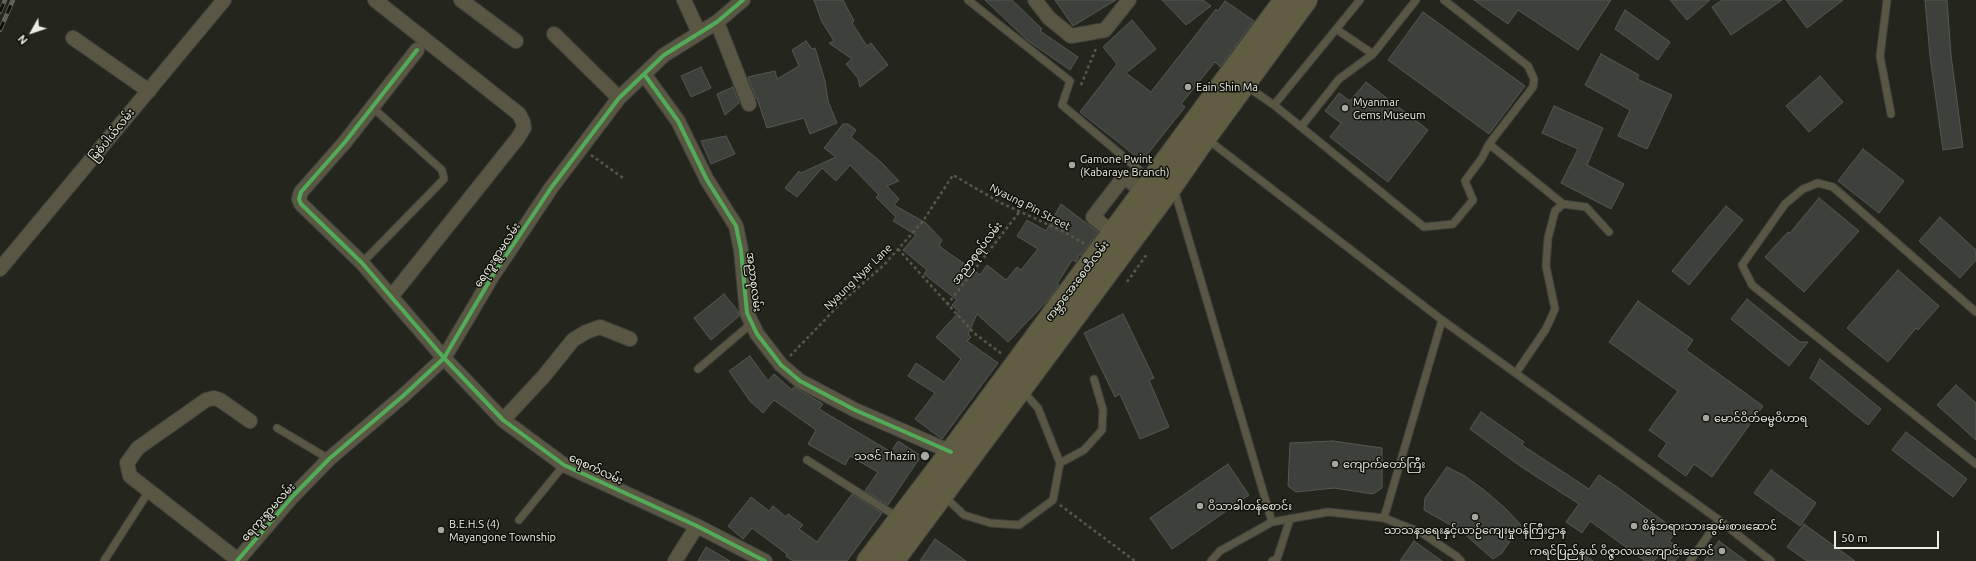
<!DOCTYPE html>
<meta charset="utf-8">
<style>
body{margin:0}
#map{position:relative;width:1976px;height:561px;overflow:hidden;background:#24261e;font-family:Ubuntu,sans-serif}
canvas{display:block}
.north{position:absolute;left:12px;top:12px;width:40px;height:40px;-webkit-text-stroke:3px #0f110a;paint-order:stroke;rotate:230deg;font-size:11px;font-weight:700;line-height:16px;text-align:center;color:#eceee4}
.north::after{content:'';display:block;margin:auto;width:14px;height:18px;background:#eceee4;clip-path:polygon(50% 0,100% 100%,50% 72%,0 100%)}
.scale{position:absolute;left:1834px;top:531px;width:105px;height:18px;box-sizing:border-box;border:2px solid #eceee4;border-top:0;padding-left:5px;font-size:12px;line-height:14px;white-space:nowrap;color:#eceee4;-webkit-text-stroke:3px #0f110a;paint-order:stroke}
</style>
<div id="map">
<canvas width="1976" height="561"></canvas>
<div class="north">N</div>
<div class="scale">50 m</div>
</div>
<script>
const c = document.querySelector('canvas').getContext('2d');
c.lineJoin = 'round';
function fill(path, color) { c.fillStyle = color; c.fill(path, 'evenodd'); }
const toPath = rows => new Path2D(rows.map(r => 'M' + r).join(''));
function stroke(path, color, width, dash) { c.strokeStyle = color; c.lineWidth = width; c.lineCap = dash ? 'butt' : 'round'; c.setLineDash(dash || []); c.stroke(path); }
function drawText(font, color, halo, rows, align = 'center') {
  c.font = font + ' Ubuntu,"Noto Sans Myanmar",sans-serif'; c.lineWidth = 3; c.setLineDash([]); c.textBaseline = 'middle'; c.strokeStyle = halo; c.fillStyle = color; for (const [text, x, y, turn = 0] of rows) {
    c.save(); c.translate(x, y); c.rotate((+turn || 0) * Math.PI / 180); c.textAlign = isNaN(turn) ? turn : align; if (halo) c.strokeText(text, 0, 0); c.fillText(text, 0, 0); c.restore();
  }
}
const building = toPath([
 [814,0,843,0,854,21,852,23,867,46,871,43,888,65,860,87,858,78,846,64,852,59,829,43,834,41,822,22,814,0],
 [985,0,1012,0,1042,29,1040,31,1078,57,1070,70,1027,40,985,0],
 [1055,0,1116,0,1073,26,1055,0],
 [1162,0,1203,0,1211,6,1186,25,1162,0],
 [1474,0,1611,0,1578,50,1518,10,1508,24,1474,0],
 [1670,0,1710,0,1687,20,1670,0],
 [1722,0,1782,0,1731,35,1712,7,1722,0],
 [1786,0,1843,0,1807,28,1786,0],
 [1925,0,1947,0,1951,55,1963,147,1943,150,1930,56,1925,0],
 [1225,1,1254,21,1220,67,1215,62,1181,104,1185,107,1142,161,1080,112,1117,64,1103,47,1132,20,1156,49,1126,73,1151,92,1216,9,1218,11,1225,1],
 [1625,10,1670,42,1658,60,1615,29,1625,10],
 [1423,12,1525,86,1489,134,1388,60,1423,12],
 [806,41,812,49,815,48,825,81,828,101,837,123,810,134,804,118,767,128,757,98,756,99,748,77,775,71,777,79,799,66,792,50,806,41],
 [1601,54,1639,75,1637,79,1672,95,1647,149,1618,136,1630,110,1585,85,1601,54],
 [701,67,711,88,691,97,681,76,701,67],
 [1820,76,1843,102,1809,132,1786,106,1820,76],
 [1366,82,1428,130,1388,182,1330,137,1341,123,1325,111,1339,93,1350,101,1366,82],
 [733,87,739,103,725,115,717,94,733,87],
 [1554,106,1603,128,1587,165,1624,184,1611,209,1561,183,1578,149,1542,133,1554,106],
 [843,124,848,124,856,130,851,137,881,162,899,181,887,186,899,199,894,205,926,223,942,240,939,246,980,275,987,265,1006,280,1017,267,1021,270,1038,249,1017,236,1027,220,1046,231,1061,204,1098,232,1081,255,1079,255,1076,262,1072,260,1057,284,1059,285,1048,300,1008,342,977,314,968,334,971,337,967,341,998,363,942,439,915,419,935,393,908,376,916,363,944,382,961,359,936,337,959,312,952,305,957,300,924,274,927,270,903,250,916,235,893,221,896,217,876,197,879,195,850,165,836,181,822,168,797,197,785,188,799,171,801,173,836,157,824,148,843,124],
 [726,136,735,154,711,164,701,141,726,136],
 [1863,149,1904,181,1879,213,1838,181,1863,149],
 [1819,198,1859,231,1804,292,1765,257,1788,232,1790,233,1819,198],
 [1726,206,1743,220,1689,285,1672,271,1726,206],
 [1940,217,1976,250,1976,260,1960,278,1919,241,1940,217],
 [1898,270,1939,306,1918,330,1916,328,1888,362,1847,328,1898,270],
 [724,294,738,311,739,316,711,340,694,318,724,294],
 [1747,299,1800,342,1808,342,1789,366,1731,319,1747,299],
 [1638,301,1693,340,1686,350,1763,406,1712,477,1694,464,1686,476,1658,456,1667,443,1649,430,1678,391,1609,342,1638,301],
 [1123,314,1154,378,1149,380,1169,427,1140,439,1120,394,1115,397,1084,333,1123,314],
 [750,356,768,381,774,374,792,390,794,387,823,404,819,409,891,452,898,441,921,456,888,505,865,491,878,472,850,456,845,465,808,444,816,430,774,400,763,413,750,401,729,371,750,356],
 [1820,359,1881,409,1868,425,1810,378,1820,359],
 [1956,385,1976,403,1976,440,1937,405,1956,385],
 [1481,412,1524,442,1522,445,1589,489,1599,475,1617,487,1677,531,1669,541,1683,551,1675,561,1668,561,1659,555,1654,561,1645,561,1590,521,1582,533,1566,522,1579,504,1520,466,1470,429,1481,412],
 [1906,432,1967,479,1953,497,1892,450,1906,432],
 [1333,441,1382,448,1382,488,1373,494,1334,488,1296,492,1288,486,1290,443,1333,441],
 [1228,464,1249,495,1172,549,1150,518,1228,464],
 [1447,467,1465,476,1484,490,1505,508,1521,525,1502,553,1493,559,1461,531,1424,510,1425,498,1447,467],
 [1771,470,1816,503,1800,526,1754,493,1771,470],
 [852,494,882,513,847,561,793,561,786,556,787,554,752,528,743,539,728,526,751,497,769,511,773,506,786,517,788,514,803,525,799,529,817,542,852,494],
 [1804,524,1855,561,1807,561,1787,547,1804,524],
 [935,539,966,561,920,561,935,539],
 [1414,541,1442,561,1400,561,1414,541],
 [1719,541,1746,561,1704,561,1719,541],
 [706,547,730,561,698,561,706,547],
 [1575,548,1593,561,1565,561,1575,548]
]);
const path = toPath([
 [1081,85,1097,46],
 [591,155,623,178],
 [898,249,974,333,1002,354],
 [1127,282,1147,254],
 [947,305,1020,211],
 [790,356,844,300,884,265,923,221,953,175,999,202,1064,232,1085,244],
 [1060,505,1135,561]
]);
const lane = toPath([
 [968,0,1070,81,1062,105,1150,179],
 [1360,0,1274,105,1424,227,1453,224,1473,200,1465,181,1482,158,1489,144,1533,87,1534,79,1528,66,1444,0],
 [1887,0,1880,56,1891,114],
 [1336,29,1373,54],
 [1246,86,1274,105],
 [1301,127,1339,79,1373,54,1416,0],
 [1207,139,1442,320,1719,520,1771,561],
 [1489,144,1563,204],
 [1174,189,1272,522],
 [362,263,444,179,442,170,372,107],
 [1976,312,1833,187,1818,183,1803,189,1785,204,1742,265,1752,285,1976,464],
 [698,369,752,323],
 [1516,373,1546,329,1555,309,1546,266,1548,238,1555,211,1563,204,1586,207,1609,232],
 [277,428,329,459],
 [807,460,899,518],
 [1060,463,1084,450,1102,430,1103,410,1094,379],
 [944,496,964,515,990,523,1019,525,1053,500,1060,463,1038,408,1022,390],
 [1384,518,1442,320],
 [519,520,564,465],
 [104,561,149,491],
 [1211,561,1220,551,1272,522,1328,512,1384,518,1422,533,1456,556,1461,561],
 [1272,561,1277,559,1290,519],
 [1690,561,1719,520]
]);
const street = toPath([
 [375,0,519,114,523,122,524,128,517,139,391,297],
 [461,0,516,41],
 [684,0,699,33],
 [1035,0,1049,18,1071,36,1105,30,1129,0],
 [717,22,749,104],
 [554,34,619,98],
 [73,38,149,91],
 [417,50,345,142,301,192,299,199,301,204,362,263,444,358,503,420,564,465,697,526,765,561],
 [644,74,678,121,707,180,736,226,741,250,747,313,757,334,781,365,800,381,855,410,951,452],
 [1113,233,1093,217,1124,177,1144,192],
 [0,269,224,0],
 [503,420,544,376,573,340,586,332,600,327,630,339],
 [238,560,130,476,127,463,138,448,206,400,214,398,220,400,250,421],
 [237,561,292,497,329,459,403,396,444,358,493,275,551,188,619,98,664,55,717,22,743,0],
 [675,561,697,526]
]);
const primary = toPath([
 [868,561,951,452,1285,0],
 [893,561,1173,184,1205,138,1306,0]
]);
const rail = toPath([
 [0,12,5,0],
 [0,30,13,0]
]);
const cycleway = toPath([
 [417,50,345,142,301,192,299,199,301,204,362,263,444,358,503,420,564,465,697,526,765,561],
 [644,74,678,121,707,180,736,226,741,250,747,313,757,334,781,365,800,381,855,410,951,452],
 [237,561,292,497,329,459,403,396,444,358,493,275,551,188,619,98,664,55,717,22,743,0]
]);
const markers = [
 [1188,87,4,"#a6a89f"],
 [1345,108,4,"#a6a89f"],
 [1072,165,4,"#a6a89f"],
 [1706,418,4,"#a6a89f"],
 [925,456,5,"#a6a89f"],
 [1335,464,4,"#a6a89f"],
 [1200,506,4,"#a6a89f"],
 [1475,517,4,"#a6a89f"],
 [1634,526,4,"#a6a89f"],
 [441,530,4,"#a6a89f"],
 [1722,551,4,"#a6a89f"]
];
const poiNames = [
 ["Eain Shin Ma",1196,87],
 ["Myanmar",1353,102],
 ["Gems Museum",1353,115],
 ["Gamone Pwint",1080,159],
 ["(Kabaraye Branch)",1080,172],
 ["မောင်ဝိတ်ဓမ္မဝိဟာရ",1714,418],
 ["သဇင် Thazin",916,456,"right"],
 ["ကျောက်တော်ကြီး",1343,464],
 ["ဝိသာခါတန်စောင်း",1208,506],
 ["B.E.H.S (4)",449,524],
 ["Mayangone Township",449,537],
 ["စိန်ဘရားသားဆွမ်းစားဆောင်",1642,526],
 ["သာသနာရေးနှင့်ယာဉ်ကျေးမှုဝန်ကြီးဌာန",1475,530,"center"],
 ["ကရင်ပြည်နယ် ဝိဇ္ဇာလယကျောင်းဆောင်",1714,551,"right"]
];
const streetNames = [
 ["မြစံပါယ်လမ်း",112,135,-51],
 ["Nyaung Pin Street",1030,207,27],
 ["အညာစုရပ်လမ်း",977,253,-53],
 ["ရေကူးရွာမလမ်း",497,255,-57],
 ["Nyaung Nyar Lane",858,277,-44],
 ["ကမ္ဘာအေးစေတီလမ်း",1077,281,-53],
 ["အညာစုလမ်း",754,282,83],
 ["ရေစက်လမ်း",596,469,25],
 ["ရေကူးရွာမလမ်း",268,512,-48]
];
fill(building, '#3e413b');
stroke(building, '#545851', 1);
stroke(lane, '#3f413b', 9);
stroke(street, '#3f413b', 16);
stroke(primary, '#3f413b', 24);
stroke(path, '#5a584b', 2.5, [3, 3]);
stroke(lane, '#5a5644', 7);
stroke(street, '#5a5644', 14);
stroke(primary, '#615d43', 22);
stroke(rail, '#636256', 4.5);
stroke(rail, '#0f110a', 3, [9]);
stroke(cycleway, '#51ab58', 4);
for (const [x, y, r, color] of markers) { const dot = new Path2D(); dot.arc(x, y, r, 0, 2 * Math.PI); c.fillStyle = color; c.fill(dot); stroke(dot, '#0f110a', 1.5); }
drawText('11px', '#eceee4', '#0f110a', poiNames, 'left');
drawText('11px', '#eceee4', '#0f110a', streetNames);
</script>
